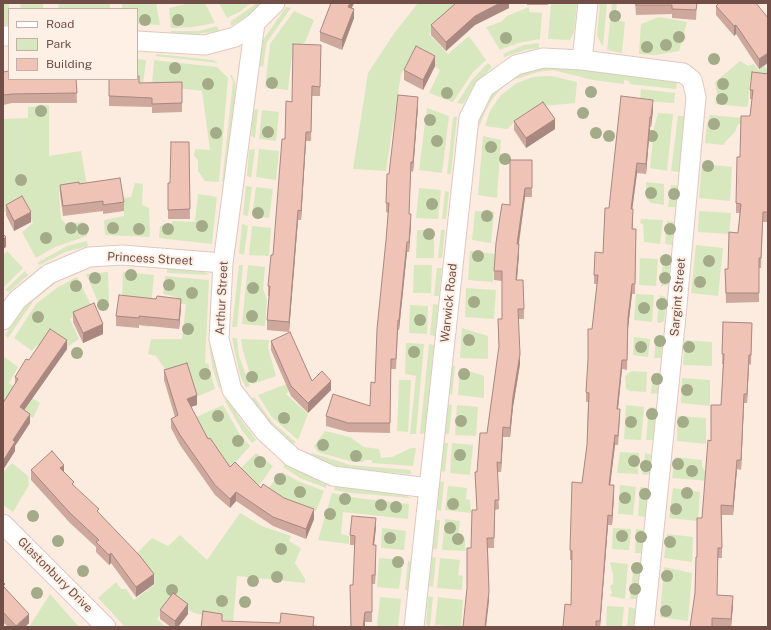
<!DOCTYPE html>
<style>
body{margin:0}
#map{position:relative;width:771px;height:630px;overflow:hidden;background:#fcebdf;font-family:"Public Sans",sans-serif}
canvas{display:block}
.frame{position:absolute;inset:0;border:4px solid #714e48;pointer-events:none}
.legend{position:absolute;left:8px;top:8px;width:130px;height:72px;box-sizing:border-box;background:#fff0e5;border:1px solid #c6afa6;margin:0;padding:5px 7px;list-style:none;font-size:12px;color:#714e48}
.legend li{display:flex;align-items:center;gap:8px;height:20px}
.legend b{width:20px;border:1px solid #c6afa6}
</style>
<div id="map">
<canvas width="771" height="630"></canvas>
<div class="frame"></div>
<ul class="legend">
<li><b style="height:5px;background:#fff"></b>Road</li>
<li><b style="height:11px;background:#d7e8bf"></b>Park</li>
<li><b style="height:11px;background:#f0c3b7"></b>Building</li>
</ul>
</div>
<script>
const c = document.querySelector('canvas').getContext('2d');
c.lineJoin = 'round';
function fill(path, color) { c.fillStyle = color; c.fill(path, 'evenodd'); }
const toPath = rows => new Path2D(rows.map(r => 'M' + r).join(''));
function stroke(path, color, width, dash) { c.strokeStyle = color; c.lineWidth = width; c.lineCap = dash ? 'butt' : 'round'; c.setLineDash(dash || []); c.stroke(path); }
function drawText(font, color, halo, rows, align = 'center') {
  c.font = font + ' "Public Sans",sans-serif'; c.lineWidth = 4; c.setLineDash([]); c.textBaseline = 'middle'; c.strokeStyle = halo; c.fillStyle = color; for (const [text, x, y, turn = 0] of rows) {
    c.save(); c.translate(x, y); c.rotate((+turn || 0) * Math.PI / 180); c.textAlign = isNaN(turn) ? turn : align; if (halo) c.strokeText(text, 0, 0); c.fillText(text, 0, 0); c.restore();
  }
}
const green = toPath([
 [3,3,9,3,9,25,3,25],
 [20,3,43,3,43,9,21,9],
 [59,3,110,3,110,9,58,9],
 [122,3,156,3,160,25,137,24,137,9,122,9],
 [190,3,205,3,215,23,193,27,171,28,169,8],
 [219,3,251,3,241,11,227,18],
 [257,3,264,3,249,15,231,26,230,22],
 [418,3,460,3,429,34,448,54,469,36,486,60,473,72,453,102,429,93,440,70,414,54,401,74,386,171,353,169,368,73,395,32],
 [551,3,577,3,574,32,570,40,548,39],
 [600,3,607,3,603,47,597,36],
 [612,3,617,3,615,20,625,22,622,53,607,50],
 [286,7,291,8,267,42,263,67,258,65,263,40],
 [529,7,529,12,542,13,540,39,518,43,500,50,486,27,501,22,507,16],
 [294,11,314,20,305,42,295,49,292,55,288,90,265,87,270,44],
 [659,17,687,22,679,51,656,55,639,54,641,24],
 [217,26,219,31,171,37,171,31,199,31],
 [539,43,539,48,525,50,504,57,503,54,524,45],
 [157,54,213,60,218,63,155,56],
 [137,59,146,60,143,84,109,82,110,79,137,79],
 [154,60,217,67,228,78,219,182,205,181,198,171,198,160,194,156,195,149,210,150,202,91,152,85],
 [740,61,748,66,754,64,758,70,764,66,768,70,768,74,750,80,748,105,746,107,715,104,717,93,715,82],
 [488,63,492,67,473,87,463,104,457,103,471,81],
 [547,66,670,80,677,82,676,89,630,84,629,81,624,80,624,84,593,80,553,70,538,72,513,80,503,87,493,98,485,112,480,125,475,125,486,99,497,88,518,72],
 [230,75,232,75,235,83,236,94,228,182,222,182,233,82],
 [551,76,577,82,575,103,543,106,524,114,507,129,485,126,490,111,501,95,517,83,533,77],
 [641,89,675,93,674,103,640,101],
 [49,105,49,156,81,151,90,203,82,190,59,192,61,219,66,224,84,222,87,236,55,247,36,258,22,232,33,223,21,202,3,213,3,119,28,118,28,107],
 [427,108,449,116,442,173,419,170],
 [258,109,255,138,251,136,253,110],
 [262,110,279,112,276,141,259,139],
 [658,113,673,114,667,171,650,168,654,128],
 [710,115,752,119,753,122,738,124,735,132,726,141,724,145,705,143,707,124],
 [457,116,451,174,447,174,453,118],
 [678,116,685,116,679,172,671,171],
 [483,136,501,140,497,198,478,195],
 [255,149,251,178,247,176,249,150],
 [259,149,279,151,276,180,256,177],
 [702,164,732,167,730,201,699,198],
 [646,182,664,184,664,205,651,203,646,198],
 [135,183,143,184,142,205,149,208,150,237,105,235,104,220,124,216,124,198,131,197],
 [671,185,678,186,676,207,668,207],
 [246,186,252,187,248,216,243,215],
 [256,187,273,189,269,218,252,216],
 [419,188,441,190,438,219,416,218],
 [445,191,449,192,446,219,442,219],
 [198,194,217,197,212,244,159,238,160,226,170,226,173,221,195,222],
 [475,211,494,212,491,243,472,240],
 [699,211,731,213,729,234,698,232],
 [641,219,663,220,660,244,644,242,643,224,640,223],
 [667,221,674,222,672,245,665,244],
 [242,224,248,226,244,255,239,253],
 [252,226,271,228,269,256,249,255],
 [417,230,434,230,434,258,416,258],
 [441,230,445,230,442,258,438,258],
 [87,241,88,246,65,252,40,265,37,263,67,246],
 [696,245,723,248,718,296,691,293],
 [7,251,23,268,3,288,3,255],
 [470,251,495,254,493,282,468,280],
 [640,258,658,259,656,286,639,285],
 [663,258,670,259,668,285,661,286],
 [239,265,243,265,237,327,232,327],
 [248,265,265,267,263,288,267,300,265,326,242,324],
 [414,265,432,265,431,293,413,293],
 [167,267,199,270,210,275,167,273],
 [437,268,442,268,439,296,434,296],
 [73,269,75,274,57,282,34,300,8,338,5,335,32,296],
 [25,271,28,275,9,292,5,290],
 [108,272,109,301,98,302,86,274],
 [123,272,154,275,149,327,141,326,142,303,122,299],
 [165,276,209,280,205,363,208,364,215,389,196,397,181,371,165,369,156,356,148,354,151,339,182,339,186,304,177,304,176,297,163,294],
 [77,277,91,305,70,319,79,339,67,347,40,347,37,345,32,351,14,338,36,304,58,287],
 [214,280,224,385,219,388,213,370,209,345,210,304],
 [466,288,496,290,494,319,465,317],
 [636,294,654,295,652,322,634,320],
 [660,295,667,298,664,321,660,323,657,322],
 [433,304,438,305,435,336,430,335],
 [410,305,428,306,427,334,409,333],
 [462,328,488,336,488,359,460,358],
 [634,337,650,339,648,357,633,355],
 [232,338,237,338,239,356,250,386,246,388,240,375],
 [656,338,663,339,661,358,654,358],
 [241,339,269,340,268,348,276,376,253,384,243,351],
 [685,340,712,342,712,366,683,365],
 [406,343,424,344,416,434,410,434,416,376,405,374],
 [429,344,434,345,425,433,420,434],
 [3,356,18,367,9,383,40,403,33,418,3,401],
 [451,365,455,366,452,395,449,394],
 [460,368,484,376,484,398,458,395],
 [632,371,647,372,646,392,630,391,626,389,625,376],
 [653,373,660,374,658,393,651,394],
 [682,378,710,380,710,406,681,403],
 [297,380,298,382,286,394,308,414,298,440,271,416,258,395],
 [399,380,411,380,408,432,397,431],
 [254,397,273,423,296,442,292,445,270,427,251,399],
 [229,398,238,416,256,440,252,443,243,432,225,401],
 [448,404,452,405,449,434,445,434],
 [223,405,240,435,250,446,228,471,194,418],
 [457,405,478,407,476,436,455,435],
 [626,405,644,407,641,440,624,439],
 [649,407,657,408,653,440,646,440],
 [678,416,706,418,706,444,677,441],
 [325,431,350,437,364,447,379,449,381,458,392,457,411,448,416,448,413,466,372,463,372,460,364,460,364,462,353,462,318,452,314,446],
 [444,443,448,443,445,472,441,471],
 [452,443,473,445,470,475,450,473],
 [620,452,639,453,638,474,617,473],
 [256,453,273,466,256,490,237,472],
 [312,453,350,465,410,470,412,473,409,474,346,469,310,457],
 [645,453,651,455,650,474,645,475,642,474],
 [675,457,702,460,702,466,710,481,672,478],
 [12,463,28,476,29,485,13,512,3,505,3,472],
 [285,464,309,476,327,483,326,488,300,478,283,467],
 [282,472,298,481,324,491,316,511,265,492],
 [439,481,444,482,441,511,437,510],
 [620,485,636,487,633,515,618,514],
 [335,486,405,494,410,498,351,493,334,490],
 [448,486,467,488,466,499,470,500,471,513,445,510],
 [640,487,648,488,645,517,638,516],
 [673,488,700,492,698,521,669,518],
 [332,493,357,498,409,504,408,519,343,512,341,534,349,536,349,544,318,540],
 [240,513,262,526,291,536,289,541,301,548,295,563,305,579,305,583,237,576,233,622,194,613,174,600,157,619,166,627,125,627,98,598,116,582,121,589,126,589,134,600,155,584,134,556,152,538,168,546,180,535,207,560],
 [445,519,460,521,458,538,465,538,465,551,442,550],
 [436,520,440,520,437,549,433,549],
 [382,528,406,531,404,550,381,548],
 [613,528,631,529,629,550,612,549],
 [636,529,644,530,642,553,635,553],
 [667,534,693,537,692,562,664,558],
 [432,557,436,558,433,587,429,586],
 [379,558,403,560,399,589,377,587],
 [440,558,460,560,458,575,463,576,462,590,437,588],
 [408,561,412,562,409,590,405,590],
 [610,562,628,564,625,599,610,596,612,593,610,586,613,584,613,574],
 [634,563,641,563,638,599,630,599],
 [664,567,692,573,688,621,660,617],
 [50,594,79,627,29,627],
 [428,596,433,597,430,626,426,625],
 [380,597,401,599,398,627,377,627],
 [438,597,463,600,461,627,435,625],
 [607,606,624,607,622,627,606,627],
 [629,607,637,609,635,627,627,627]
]);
const minor = toPath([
 [255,23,223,263,219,339,232,390,264,431,292,457,333,476,429,488],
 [3,36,9,36],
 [137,41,205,45,235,37,255,23,275,3],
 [582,60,588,3],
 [3,320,17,300,49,274,89,257,122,255,223,263],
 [3,524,106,627],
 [414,627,469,118,484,88,516,65,543,58,582,60,683,73,692,80,696,97,676,316,644,627]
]);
const trees = [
 [615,16],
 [145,20],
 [178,20],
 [679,37],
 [506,38],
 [666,45],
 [647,47],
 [714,59],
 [175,68],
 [272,83],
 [208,84],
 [723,84],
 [591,92],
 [447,93],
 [722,99],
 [41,111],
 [583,113],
 [430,120],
 [714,124],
 [268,132],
 [216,133],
 [596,133],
 [609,136],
 [652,136],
 [437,141],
 [491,147],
 [505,159],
 [708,166],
 [21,180],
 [651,193],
 [674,194],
 [432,204],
 [258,213],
 [487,216],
 [202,226],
 [71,228],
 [113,228],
 [83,229],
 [139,229],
 [168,229],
 [670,229],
 [429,234],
 [46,238],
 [478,256],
 [666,260],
 [709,261],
 [131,275],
 [95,278],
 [665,278],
 [700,282],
 [169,285],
 [76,286],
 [253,288],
 [192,293],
 [474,302],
 [662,304],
 [103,305],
 [644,308],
 [252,316],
 [38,317],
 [420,320],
 [188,329],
 [469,340],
 [660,341],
 [641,347],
 [689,347],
 [414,352],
 [77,353],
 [205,374],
 [464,374],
 [252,377],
 [657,379],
 [687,390],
 [652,414],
 [218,416],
 [284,418],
 [461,421],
 [631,422],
 [683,422],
 [238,441],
 [323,445],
 [460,455],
 [356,456],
 [634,461],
 [260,462],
 [678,464],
 [646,466],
 [692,471],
 [280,479],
 [300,492],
 [687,493],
 [645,494],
 [625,498],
 [345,499],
 [453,504],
 [381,505],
 [396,507],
 [676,509],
 [330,514],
 [33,516],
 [450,528],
 [622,536],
 [641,537],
 [390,538],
 [458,539],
 [58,541],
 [670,542],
 [281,549],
 [398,562],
 [637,568],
 [83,571],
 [667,576],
 [277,577],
 [253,581],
 [635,589],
 [172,590],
 [37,593],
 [222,601],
 [245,602],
 [666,611]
];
const wall = toPath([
 [331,3,354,3,352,8,354,18,342,50,320,41,320,32],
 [509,3,509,8,475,25,446,51,431,35,431,25],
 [527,3,548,3,548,5,527,5],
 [635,3,697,3,696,20,672,18,672,14,636,15],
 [716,6,768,18,759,69,736,34,734,36,716,15],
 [321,45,320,96,312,96,311,141,306,141,301,220,298,220,289,332,267,330,267,320,269,296,268,296,268,286,273,255,285,139,292,102],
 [435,66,423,90,404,80,404,70],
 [3,72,76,79,77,103,12,103,3,105],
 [768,74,768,222,763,222,761,268,759,268,759,302,726,303,725,269,728,269,738,233,740,213,736,213,736,203,740,157,750,116,752,99,750,99,750,90],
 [182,82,182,112,152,113,152,107,109,106,109,96,139,83],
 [418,106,413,172,411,171,409,214,411,224,409,252,407,252,399,330,398,330,396,369,391,369,390,433,348,432,326,426,326,416,370,406,375,383,386,240,388,213,386,212,386,203,389,174],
 [653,110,651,127,650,127,646,174,637,173,632,209,633,219,633,229,636,229,635,294,632,294,628,328,627,370,622,369,618,409,620,419,618,445,615,445,610,485,614,495,612,525,608,525,600,627,563,627,571,605,572,560,570,560,570,550,582,483,587,445,588,402,586,402,586,392,597,284,594,284,594,275,603,253,609,208],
 [514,121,555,129,526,148,514,130],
 [189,142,190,219,168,219,168,183,170,183],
 [532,160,532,197,525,197,519,244,519,254,517,280,524,309,524,319,518,319,520,364,513,407,510,437,503,437,501,472,497,472,499,509,495,510,494,548,488,548,489,601,471,548,477,510,475,472,477,472,487,433,499,348,498,319,502,319,502,281,494,280,494,271,510,205],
 [79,184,124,202,124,211,103,214,103,211,63,216,60,194,60,185],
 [6,205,31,222,14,231,6,215],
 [181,308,179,329,139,325,139,328,116,326,116,316],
 [73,312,103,334,83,343,73,322],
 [723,322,752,323,751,365,749,364,747,403,744,403,741,470,737,469,733,515,722,515,722,558,718,558,717,595,733,605,731,627,690,627,695,593,697,557,702,518,721,405,723,364,722,364],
 [271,341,312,381,331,390,308,413,291,396,271,350],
 [67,349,24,410,30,423,15,446,15,451,3,470,3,403,15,384,15,377,29,360],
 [164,370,197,405,191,407,208,439,230,467,261,488,314,519,306,539,273,526,236,501,230,508,215,495,180,445,171,428,171,419,175,417,164,380],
 [31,470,64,472,74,486,99,514,154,584,136,597,111,563,109,565,96,552,96,547,70,523,31,480],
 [376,527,374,545,376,554,375,584,372,584,372,622,365,622,353,585,355,545,350,545,350,535],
 [3,582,5,588,29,623,25,627,8,627,3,622],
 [160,610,188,614,178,627,171,627,160,619]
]);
const shadedWall = toPath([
 [350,3,354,3,348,16,348,7],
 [500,3,509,3,509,8,475,25,446,51,446,42,475,16],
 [354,9,354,18,342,50,342,40],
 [736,25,736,34,734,36,734,26],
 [768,53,768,63,759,69,759,59],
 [435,56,435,66,423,90,423,80],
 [418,97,418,106,413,172,413,162],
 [653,100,653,110,651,127,651,117],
 [650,117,650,127,646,174,646,164],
 [555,119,555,129,526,148,526,138],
 [306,132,306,141,301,220,301,211],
 [637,163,637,173,631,219,631,209],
 [525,188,525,197,517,254,517,244],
 [298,210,298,220,289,332,289,322],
 [31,212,31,222,14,231,14,221],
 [411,214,411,224,409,252,409,242],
 [6,237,6,247,3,249,3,240],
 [407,242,407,252,399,330,399,320],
 [519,244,519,254,516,290,516,280],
 [632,284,632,294,628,328,627,370,628,318],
 [181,299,181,308,179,329,179,320],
 [103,324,103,334,83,343,83,333],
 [67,340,67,349,20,416,20,407],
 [520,354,520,364,513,407,510,437,510,428,513,397],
 [749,355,749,364,747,403,747,394],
 [622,360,622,369,617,418,617,409],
 [331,381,331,390,308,413,308,403],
 [744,394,744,403,741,470,741,460],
 [197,395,197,405,187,408,187,399],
 [30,414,30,423,15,446,15,451,3,470,3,461,13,440],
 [503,427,503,437,501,472,501,463],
 [615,435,615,445,609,494,609,485],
 [737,460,737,469,733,515,733,506],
 [64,465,64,474,60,468],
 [614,485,614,495,612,525,612,516],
 [236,492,236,501,230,508,230,499],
 [314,509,314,519,306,539,306,529],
 [608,515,608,525,600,627,600,621],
 [376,518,376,527,373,554,373,545],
 [376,545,376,554,375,584,375,575],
 [111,553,111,563,109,565,109,555],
 [154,574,154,584,136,597,136,587],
 [489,591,489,601,486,627,485,627],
 [733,596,733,605,731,627,731,619],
 [188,604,188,614,178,627,175,627,175,621],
 [365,612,365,627,363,627],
 [29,614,29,623,25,627,16,627]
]);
const building = toPath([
 [331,3,350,3,348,7,354,9,342,40,320,32,331,3],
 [456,3,500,3,475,16,446,42,431,25,456,3],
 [636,3,697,3,696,10,672,9,672,5,636,5,636,3],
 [719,3,756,3,768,18,768,53,759,59,736,25,734,26,716,6,719,3],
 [293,44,321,45,320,87,312,86,311,132,306,132,301,211,298,210,289,322,267,320,270,286,268,286,271,255,273,255,282,139,285,139,286,101,292,102,293,44],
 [416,46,435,56,423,80,404,70,416,46],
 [9,71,9,79,76,79,77,93,12,94,3,95,3,72,9,71],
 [752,72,768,74,768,212,763,212,761,258,759,258,759,293,726,293,725,269,728,269,729,232,738,233,741,204,736,203,737,157,740,157,741,116,750,116,753,90,750,90,752,72],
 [137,76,139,76,139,83,182,82,182,103,152,104,152,98,109,96,109,79,137,79,137,76],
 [398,95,418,97,413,162,411,162,409,214,411,214,409,242,407,242,399,320,398,320,396,359,391,359,390,423,348,423,326,416,333,394,370,406,371,382,375,383,377,329,386,240,389,203,386,203,387,174,389,174,398,95],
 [621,96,653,100,651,117,650,117,646,164,637,163,631,209,633,209,632,229,636,229,635,284,632,284,628,318,627,360,622,360,617,409,620,409,618,436,615,435,609,485,614,485,612,516,608,515,600,621,596,621,596,627,563,627,565,604,571,605,572,551,570,550,572,482,582,483,587,445,589,393,586,392,588,359,588,329,592,329,598,275,594,275,595,252,603,253,605,208,609,208,621,96],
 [543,102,555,119,526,138,514,121,543,102],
 [171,142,189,142,190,209,168,210,168,183,170,183,171,142],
 [510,160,532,160,532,188,525,188,517,244,519,244,516,280,523,280,524,309,518,309,520,354,513,397,510,428,503,427,501,463,497,462,499,500,495,500,494,538,487,538,489,591,485,627,463,627,467,588,467,548,471,548,472,510,477,510,475,472,477,472,480,433,487,433,499,346,498,319,502,319,502,271,494,271,496,243,502,204,510,205,510,160],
 [120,178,124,202,103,205,103,201,63,206,60,185,79,182,79,184,120,178],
 [22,196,31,212,14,221,6,205,22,196],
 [3,234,6,237,3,240,3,234],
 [119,295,156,299,157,296,181,299,179,320,139,316,139,318,116,316,119,295],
 [94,303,103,324,83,333,73,312,94,303],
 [723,322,752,323,751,355,749,355,747,394,744,394,741,460,737,460,733,506,721,505,722,548,718,548,717,595,733,596,731,619,712,618,712,627,690,627,695,593,696,557,697,557,697,518,702,518,708,440,711,441,711,405,721,405,724,354,722,354,723,322],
 [50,329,67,340,20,407,30,414,13,440,15,442,3,461,3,403,18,379,15,377,26,359,29,360,50,329],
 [290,332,312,381,322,371,331,381,308,403,291,386,271,341,290,332],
 [187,363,197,395,187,399,208,439,210,438,230,467,235,462,261,488,263,484,284,498,314,509,306,529,273,517,236,492,230,499,215,485,180,435,171,419,178,415,164,370,187,363],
 [52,451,64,465,60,468,74,482,72,484,99,509,97,511,140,556,154,574,136,587,111,553,109,555,96,542,99,540,70,513,31,470,52,451],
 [352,516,376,518,373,545,376,545,375,575,372,575,372,612,365,612,363,627,351,627,350,585,353,585,355,536,350,535,352,516],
 [3,582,5,584,3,586,29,614,16,626,3,612,3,610,4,609,3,608,3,582],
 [173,593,188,604,175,621,160,610,173,593],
 [203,611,222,614,222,621,280,623,281,613,314,617,313,626,322,627,201,627,203,611]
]);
const streetNames = [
 ["Princess Street",150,259,3],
 ["Sargint Street",678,297,-85],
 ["Arthur Street",222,298,-87],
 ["Warwick Road",449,303,-84],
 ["Glastonbury Drive",55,575,45]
];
fill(green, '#d7e8bf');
stroke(minor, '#e1c8bf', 21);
stroke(minor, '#fff', 19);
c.fillStyle = '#a3ab88';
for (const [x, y] of trees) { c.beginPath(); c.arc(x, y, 6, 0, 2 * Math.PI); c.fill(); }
fill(wall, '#cea89d');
fill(shadedWall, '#a88880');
fill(building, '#f0c3b7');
stroke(building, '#a88880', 1);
drawText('12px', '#714e48', '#fff0e5', streetNames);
</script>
